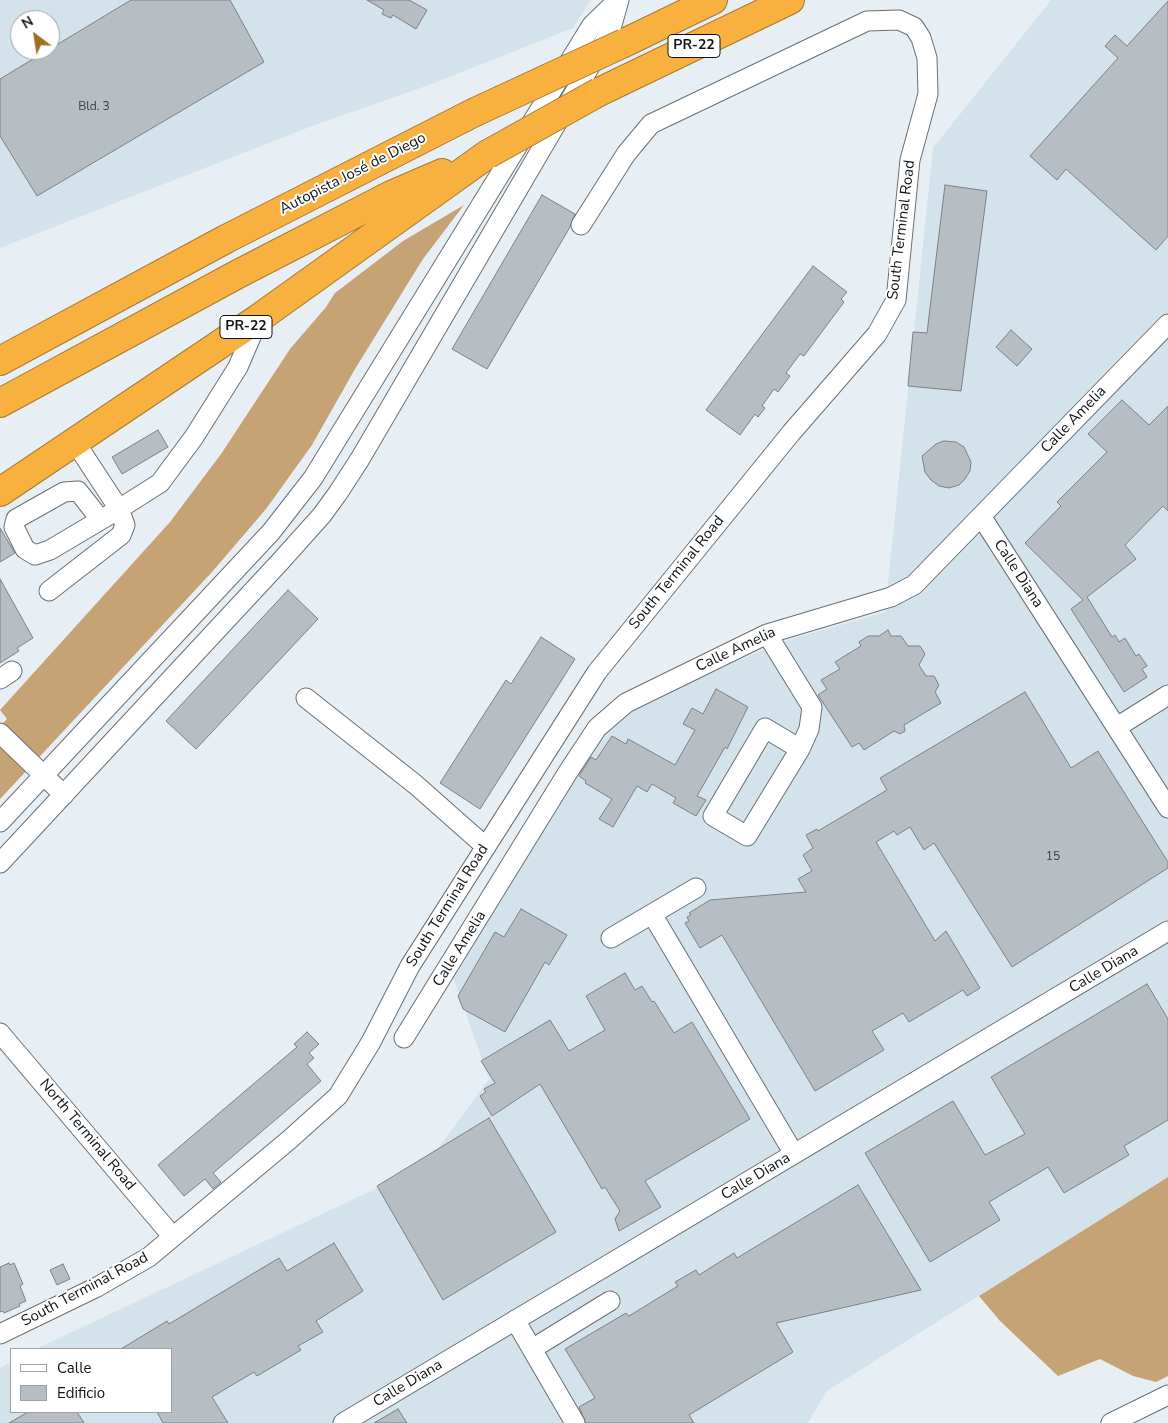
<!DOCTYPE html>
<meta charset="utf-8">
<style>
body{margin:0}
#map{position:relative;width:1168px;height:1423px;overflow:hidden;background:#e8eff4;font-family:"Nunito Sans",sans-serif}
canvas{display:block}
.legend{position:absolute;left:10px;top:1348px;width:162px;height:65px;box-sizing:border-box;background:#fff;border:1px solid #9fa0a1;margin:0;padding:6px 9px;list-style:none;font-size:15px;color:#101214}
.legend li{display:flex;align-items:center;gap:10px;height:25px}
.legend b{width:25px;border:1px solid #9fa0a1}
.north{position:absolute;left:10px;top:10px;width:50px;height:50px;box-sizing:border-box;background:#fff;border:1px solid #9fa0a1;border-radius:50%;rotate:329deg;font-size:14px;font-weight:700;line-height:20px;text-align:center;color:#101214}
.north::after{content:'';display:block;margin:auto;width:18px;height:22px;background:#9f6f22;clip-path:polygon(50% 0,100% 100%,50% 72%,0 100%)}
</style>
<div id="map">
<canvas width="1168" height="1423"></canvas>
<ul class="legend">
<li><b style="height:6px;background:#fff"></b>Calle</li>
<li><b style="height:14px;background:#b7bec3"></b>Edificio</li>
</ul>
<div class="north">N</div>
</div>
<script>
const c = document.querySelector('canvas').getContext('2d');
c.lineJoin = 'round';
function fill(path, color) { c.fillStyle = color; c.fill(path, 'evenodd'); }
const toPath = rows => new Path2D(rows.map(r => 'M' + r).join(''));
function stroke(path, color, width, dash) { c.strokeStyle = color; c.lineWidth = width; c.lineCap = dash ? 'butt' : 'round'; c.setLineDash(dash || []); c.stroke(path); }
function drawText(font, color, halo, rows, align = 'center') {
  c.font = font + ' "Nunito Sans",sans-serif'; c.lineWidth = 4; c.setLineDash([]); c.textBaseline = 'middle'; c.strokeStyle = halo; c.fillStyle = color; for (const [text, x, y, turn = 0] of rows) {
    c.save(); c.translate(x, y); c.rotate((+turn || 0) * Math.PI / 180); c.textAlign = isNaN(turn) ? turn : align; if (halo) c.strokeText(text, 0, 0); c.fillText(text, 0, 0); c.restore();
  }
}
const built = toPath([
 [0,0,591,0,573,28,429,85,315,125,0,248],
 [20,20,50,20,50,50,20,50],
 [1051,0,1168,0,1168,1177,827,1391,808,1423,0,1423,0,1368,11,1362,11,1412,171,1412,171,1349,36,1349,426,1165,489,1079,451,971,587,748,626,710,778,643,885,612,933,148]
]);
const forest = toPath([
 [464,205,423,259,355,369,312,445,266,509,212,572,0,799,0,726,7,719,0,710,170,522,221,454,290,349,326,307,335,293,403,241],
 [1168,1177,1168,1376,1156,1382,1133,1376,1100,1359,1058,1376,1000,1321,979,1296]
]);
const building = toPath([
 [131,0,230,0,264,62,37,196,0,136,0,79,131,0],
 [367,0,409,0,427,10,416,29,393,15,391,18,382,14,384,10,367,0],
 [1168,1,1168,236,1156,250,1066,169,1057,180,1030,156,1118,58,1105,46,1115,35,1127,46,1168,1],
 [945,185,987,191,961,391,908,386,913,332,927,333,945,185],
 [542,195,575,214,570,227,487,369,452,349,542,195],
 [813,266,847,292,841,299,844,302,804,356,800,354,786,373,790,376,778,392,774,389,762,406,765,408,758,417,755,414,740,435,706,410,813,266],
 [1011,330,1032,349,1017,366,996,347,1011,330],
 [1122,400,1149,425,1168,406,1168,511,1163,506,1125,545,1136,559,1087,597,1112,637,1115,635,1119,642,1125,638,1136,656,1139,654,1147,666,1142,669,1147,677,1124,692,1071,609,1083,600,1025,543,1061,506,1057,502,1107,452,1088,434,1122,400],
 [158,430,168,447,122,474,112,457,158,430],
 [944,441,956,442,964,447,971,462,970,471,965,479,959,485,949,488,939,486,931,480,925,472,922,456,936,444,944,441],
 [0,528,15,553,0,562,0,528],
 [0,579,33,638,17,648,19,651,0,663,0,579],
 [288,590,318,619,196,749,166,721,288,590],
 [888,630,891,636,901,636,908,646,920,646,925,654,919,665,926,676,934,676,939,685,935,692,941,703,904,725,905,731,900,734,894,731,864,750,859,743,852,747,818,695,827,689,821,680,840,669,835,662,861,646,859,642,868,636,879,636,888,630],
 [541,637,575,659,480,809,440,783,506,680,511,684,541,637],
 [716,689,748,707,727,749,725,747,697,796,706,800,696,816,673,803,676,798,652,784,647,792,637,786,613,827,599,819,612,799,585,783,586,781,579,776,591,757,596,760,612,736,626,744,628,739,675,765,695,730,683,724,692,708,703,714,716,689],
 [1025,692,1071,768,1098,751,1168,862,1168,868,1012,967,934,843,924,850,910,827,897,835,894,831,876,842,935,941,946,931,980,988,967,996,963,990,909,1022,903,1013,872,1031,884,1050,815,1091,722,935,700,948,685,923,689,921,687,917,691,915,689,913,710,900,806,892,798,879,812,871,803,855,813,848,806,835,817,829,818,831,887,790,880,778,1025,692],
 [521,909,567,935,549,965,545,962,505,1032,463,1009,458,996,495,932,504,937,521,909],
 [625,973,635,990,642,986,652,1002,654,1001,674,1033,692,1022,750,1119,645,1181,661,1207,619,1231,615,1219,620,1211,605,1187,602,1189,540,1084,492,1116,480,1096,486,1092,484,1089,495,1083,481,1061,550,1020,569,1051,605,1030,586,996,625,973],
 [1147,984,1168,1019,1168,1120,1124,1146,1129,1155,1064,1193,1048,1167,989,1202,1000,1220,930,1262,865,1153,953,1101,985,1155,1025,1134,991,1077,1147,984],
 [307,1032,319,1044,309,1053,314,1058,307,1064,321,1081,213,1173,221,1182,215,1187,213,1189,205,1179,184,1196,158,1165,297,1047,294,1044,307,1032],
 [489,1118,556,1232,443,1300,377,1186,489,1118],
 [858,1185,921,1290,776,1323,793,1352,689,1415,694,1423,586,1423,579,1407,595,1398,565,1349,626,1313,629,1316,678,1286,675,1282,696,1270,699,1275,734,1253,737,1258,858,1185],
 [334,1243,363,1291,316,1321,323,1332,298,1346,301,1350,257,1376,254,1372,212,1397,228,1423,163,1423,157,1412,171,1412,171,1349,121,1349,167,1321,169,1324,279,1258,287,1271,334,1243],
 [9,1263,10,1265,14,1263,23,1284,20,1286,26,1301,19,1304,20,1306,4,1313,3,1311,0,1312,0,1267,9,1263],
 [63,1264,70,1279,57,1285,50,1270,63,1264],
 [398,1409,407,1423,374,1423,398,1409],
 [28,1412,77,1412,84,1423,9,1423,28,1412]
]);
const minor = toPath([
 [75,442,119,509,160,483,194,437,238,367,259,318],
 [981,516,1168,808],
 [49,591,121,535,125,525,119,509,50,550,35,555,25,549,14,527,16,519,64,492,78,491,100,519],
 [767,634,812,707,809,729,800,749,747,836,713,816,765,728,800,749],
 [0,679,12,671],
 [306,698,416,785,486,847],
 [1117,727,1168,695],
 [0,733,64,795],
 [0,822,271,532,313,478,592,25,618,0],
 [0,863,279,563,322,515,338,493,360,459,610,32,619,0],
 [652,914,794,1154],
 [611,938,696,888],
 [0,1033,173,1237],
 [404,1038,568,772,597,728,626,703,767,634,891,597,914,585,1168,324],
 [515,1320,575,1423],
 [0,1334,97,1287,149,1257,289,1140,338,1096,371,1042,410,966,597,672,791,433,877,334,896,300,910,160,928,94,927,58,921,38,914,27,899,20,867,21,651,124,626,154,581,225],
 [532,1349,610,1301],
 [343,1423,1168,931],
 [1111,1423,1168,1395]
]);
const highway = toPath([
 [624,43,713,0],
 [599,92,790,0],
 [0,361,226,239,473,113],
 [0,403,238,274,391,195,442,173],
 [0,492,259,318,488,154]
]);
const highwayBridge = toPath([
 [473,113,624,43],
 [488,154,599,92]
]);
const numberNames = [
 ["Bld. 3",94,107],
 ["15",1053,857]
];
const shields = [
 [694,46,52],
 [246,327,52]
];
const shieldNames = [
 ["PR-22",694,46],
 ["PR-22",246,327]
];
const streetNames = [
 ["Autopista José de Diego",353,174,-27],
 ["South Terminal Road",902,230,-83],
 ["Calle Amelia",1074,420,-46],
 ["South Terminal Road",677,573,-51],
 ["Calle Diana",1018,574,57],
 ["Calle Amelia",736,650,-25],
 ["South Terminal Road",448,906,-58],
 ["Calle Amelia",460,949,-58],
 ["Calle Diana",1104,970,-31],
 ["North Terminal Road",87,1135,50],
 ["Calle Diana",756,1177,-31],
 ["South Terminal Road",85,1290,-28],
 ["Calle Diana",408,1384,-31]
];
fill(built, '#d4e2ec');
fill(forest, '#c6a375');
fill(building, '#b7bec3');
stroke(building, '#7c8287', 1);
stroke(minor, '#697074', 21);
stroke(highway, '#a77930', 30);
stroke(minor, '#fff', 19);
stroke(highway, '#f8b03f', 28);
stroke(highwayBridge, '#a77930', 30, []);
stroke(highwayBridge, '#f8b03f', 28);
drawText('12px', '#3a3d40', null, numberNames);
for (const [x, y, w] of shields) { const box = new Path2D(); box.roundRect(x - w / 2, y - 11.5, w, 23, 4); c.fillStyle = '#fff'; c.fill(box); stroke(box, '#101214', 1); }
drawText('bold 14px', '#101214', null, shieldNames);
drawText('15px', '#101214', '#fff', streetNames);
</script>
